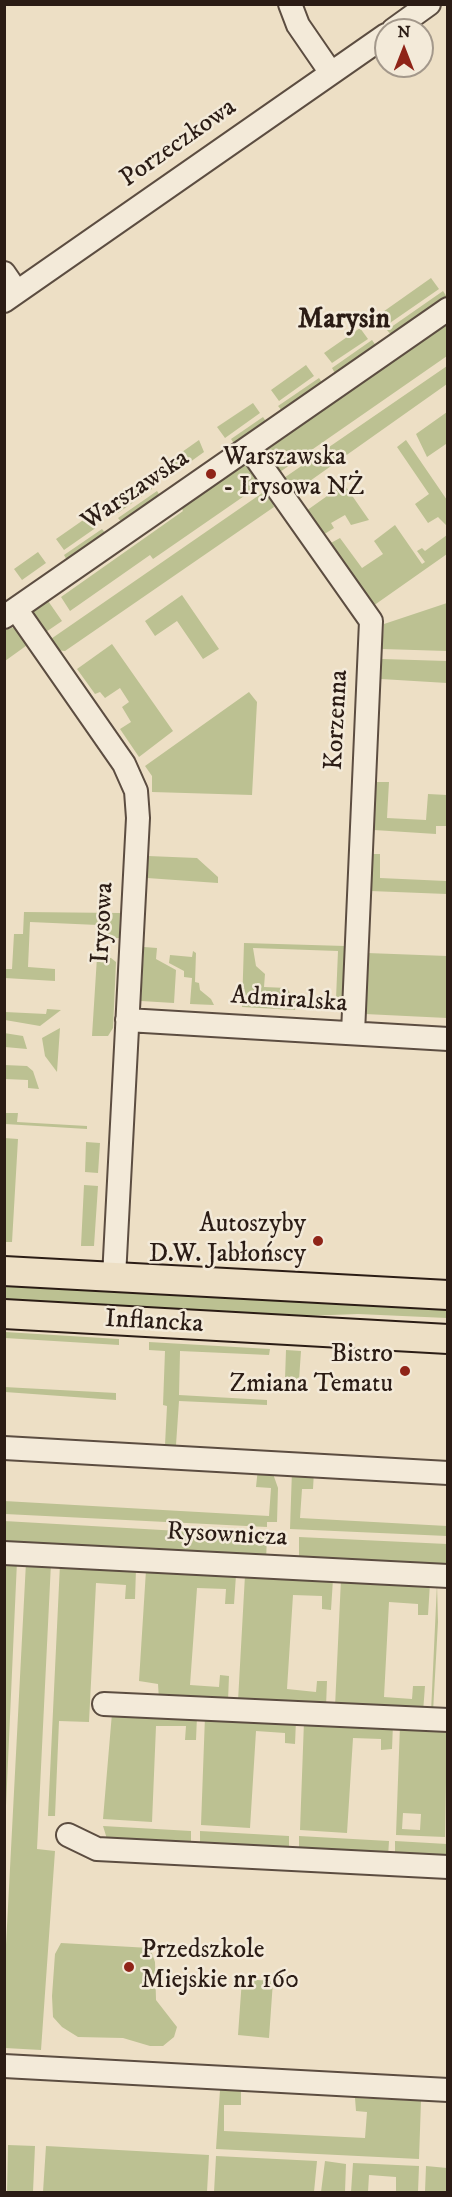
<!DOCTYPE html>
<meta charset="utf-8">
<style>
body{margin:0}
#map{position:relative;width:452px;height:2197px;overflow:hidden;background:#eddfc5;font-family:"IM FELL DW Pica",serif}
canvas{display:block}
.frame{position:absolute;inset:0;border:6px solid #2b1c15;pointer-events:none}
.north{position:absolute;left:374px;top:18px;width:60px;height:60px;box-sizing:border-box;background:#f3ead9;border:2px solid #a3988b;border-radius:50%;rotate:0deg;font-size:16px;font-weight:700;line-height:24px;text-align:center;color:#2b1c15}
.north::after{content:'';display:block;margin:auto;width:21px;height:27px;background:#8f2418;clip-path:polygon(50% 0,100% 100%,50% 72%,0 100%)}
</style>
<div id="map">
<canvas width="452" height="2197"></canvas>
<div class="frame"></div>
<div class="north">N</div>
</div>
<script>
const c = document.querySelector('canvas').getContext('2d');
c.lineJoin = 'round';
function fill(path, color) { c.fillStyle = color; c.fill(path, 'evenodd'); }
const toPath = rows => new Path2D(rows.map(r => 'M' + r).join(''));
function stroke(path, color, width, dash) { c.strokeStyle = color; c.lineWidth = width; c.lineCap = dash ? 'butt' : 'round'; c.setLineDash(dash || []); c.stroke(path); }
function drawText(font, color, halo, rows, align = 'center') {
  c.font = font + ' "IM FELL DW Pica",serif'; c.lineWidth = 5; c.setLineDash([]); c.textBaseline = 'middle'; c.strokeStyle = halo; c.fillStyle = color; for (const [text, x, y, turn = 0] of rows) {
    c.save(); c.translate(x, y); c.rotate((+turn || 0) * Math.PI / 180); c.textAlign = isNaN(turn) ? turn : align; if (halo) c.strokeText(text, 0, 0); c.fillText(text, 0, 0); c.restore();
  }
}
const green = toPath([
 [431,278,439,289,387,325,380,314],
 [443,291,447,297,392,336,387,330],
 [447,321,447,356,277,474,267,454,268,448],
 [360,328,368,339,332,363,324,353],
 [372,340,377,347,336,375,332,368],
 [306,365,314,376,279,401,271,390],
 [447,366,447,384,300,488,286,486,281,480],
 [319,378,323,384,283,412,278,406],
 [253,403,260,413,225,438,217,427],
 [447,412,446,444,427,457,416,434],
 [263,417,267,423,235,445,231,439],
 [199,440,204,452,172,475,165,464],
 [406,440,447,500,447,526,438,517,428,523,415,504,429,494,397,447],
 [243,464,249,465,263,483,153,559,150,555,70,611,61,597,183,511,180,505],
 [144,478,152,489,118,513,110,501],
 [344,484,369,520,351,525,345,515,331,523,334,528,323,535,306,511],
 [268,489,274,507,65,651,54,650,48,641],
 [157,491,161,497,123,524,118,518],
 [89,516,97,527,64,550,56,539],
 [395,525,422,564,425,562,417,551,422,548,425,551,447,535,447,554,373,606,329,544,340,538,362,568,383,554,374,541],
 [102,529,107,535,68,562,64,555],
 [38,552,46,563,22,580,14,569],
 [182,595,219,649,203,659,177,621,155,636,145,621],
 [46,598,62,621,43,634,32,614,33,610],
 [447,603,447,651,382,649,384,624],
 [15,627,30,643,5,661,5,630],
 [112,644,173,731,139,757,120,729,131,722,122,707,129,702,120,688,105,698,100,692,95,694,77,669],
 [382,659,447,661,447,683,381,679],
 [249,692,257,702,252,795,152,792,152,776,145,766],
 [376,782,389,782,387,818,426,820,428,794,447,795,447,826,436,826,436,834,374,830],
 [372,854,380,854,380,878,446,881,447,862,447,894,370,891],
 [148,856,197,858,218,877,218,883,147,878],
 [24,912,120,913,119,938,98,939,98,925,30,922,28,967,55,969,55,981,5,978,5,969,12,969,14,934,23,934],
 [244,943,345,946,342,1010,336,999,338,951,253,948,256,966,265,974,264,987,287,988,296,1002,295,1010,242,1007],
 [144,947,157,948,156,959,176,970,174,1003,141,1001],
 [193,951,196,953,195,982,199,983,200,990,211,999,214,1005,190,1004,192,978,184,977,184,971,169,963,170,955,192,957],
 [367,953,447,956,447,1018,365,1014],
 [97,957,111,958,116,962,113,1028,108,1036,92,1036],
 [47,1009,61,1010,40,1026,5,1020,5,1012,46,1014],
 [60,1028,57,1072,45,1056,42,1038],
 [4,1033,23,1036,27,1049,5,1047],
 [4,1065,27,1066,33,1071,39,1089,28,1088,28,1080,5,1079],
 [4,1113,18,1113,17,1122,87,1126,87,1129,5,1124],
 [4,1138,18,1139,12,1242,5,1242],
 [86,1142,100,1143,98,1173,85,1172],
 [84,1185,98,1186,94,1246,81,1246],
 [4,1284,447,1308,447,1318,358,1314,278,1317,5,1302],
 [5,1332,119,1339,119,1345,5,1338],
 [149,1342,270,1349,269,1355,180,1351,179,1395,267,1400,267,1405,179,1401,176,1445,165,1445,167,1406,163,1405,165,1351,149,1350],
 [286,1350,301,1351,299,1380,285,1379],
 [4,1387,116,1393,116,1400,5,1392],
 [258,1468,271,1468,278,1488,277,1522,267,1522,267,1527,5,1514,4,1501,269,1516,271,1488,256,1487],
 [292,1470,314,1471,313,1489,302,1489,300,1518,447,1526,447,1536,290,1529],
 [4,1521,267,1536,266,1561,5,1546],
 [299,1537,447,1544,447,1570,299,1562],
 [5,1560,17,1561,5,1828],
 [26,1562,51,1563,37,1849,55,1851,41,2050,5,2048,5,1964],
 [60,1564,136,1569,135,1599,125,1599,126,1585,96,1583,89,1722,59,1721,55,1816,48,1816],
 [146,1570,236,1575,234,1604,225,1604,226,1589,197,1588,190,1685,219,1687,220,1675,229,1676,228,1701,159,1700,158,1684,139,1681],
 [245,1575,333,1579,331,1610,322,1609,322,1596,293,1595,287,1689,316,1692,317,1681,327,1681,326,1707,238,1701],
 [341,1579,430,1583,428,1615,418,1615,418,1604,389,1602,384,1697,412,1699,413,1686,425,1686,423,1712,335,1707],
 [437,1584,438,1622,433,1712,431,1712],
 [112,1713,197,1716,196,1740,185,1740,186,1726,156,1726,152,1822,103,1819],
 [205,1716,296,1720,295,1744,285,1743,285,1733,256,1731,250,1828,201,1825],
 [304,1721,393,1724,392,1749,381,1750,381,1739,353,1738,347,1833,300,1830],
 [400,1725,447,1727,445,1837,396,1835],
 [403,1813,421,1814,420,1830,402,1829],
 [103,1826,191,1831,191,1846,107,1839],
 [200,1831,289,1836,289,1851,200,1847],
 [299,1836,389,1841,388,1857,299,1852],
 [395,1841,447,1844,447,1860,395,1857],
 [61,1943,150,1948,155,1962,156,2000,177,2027,174,2037,163,2046,150,2046,123,2038,78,2037,62,2027,53,2017,52,1996,55,1954],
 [242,1979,273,1981,269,2038,238,2035],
 [220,2090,241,2091,241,2105,224,2105,224,2131,365,2138,367,2112,356,2111,355,2098,421,2101,419,2159,216,2149],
 [8,2145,35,2146,33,2192,7,2192],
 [46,2146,209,2155,207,2192,43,2192],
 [216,2156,317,2161,314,2192,214,2192],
 [325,2161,346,2164,345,2192,321,2192],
 [353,2163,419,2166,418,2192,396,2192,396,2177,369,2175,368,2192,351,2192],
 [426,2166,447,2168,447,2192,425,2192]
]);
const minor = toPath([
 [290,4,298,25,331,73],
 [393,30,429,4],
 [4,273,17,292],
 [4,301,386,35],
 [249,448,371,621,353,1033],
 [16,609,124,764,136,791,138,818,114,1277],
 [4,617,448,309],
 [127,1020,448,1039],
 [4,1448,448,1473],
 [4,1553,448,1576],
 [104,1704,448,1720],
 [68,1835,97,1849,448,1867],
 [4,2066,448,2090]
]);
const major = toPath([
 [4,1271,448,1295],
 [4,1314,448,1339]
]);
const markers = [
 [211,474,6,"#8f2418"],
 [318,1241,6,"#8f2418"],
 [405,1371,6,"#8f2418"],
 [129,1967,6,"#8f2418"]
];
const streetNames = [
 ["Porzeczkowa",179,144,-35],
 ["Warszawska",136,491,-34],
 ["Korzenna",338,720,-87],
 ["Irysowa",104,923,-87],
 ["Admiralska",289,1001,4],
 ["Inflancka",154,1323,3],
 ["Rysownicza",227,1536,3]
];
const poiNames = [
 ["Warszawska",223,459],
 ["- Irysowa NŻ",223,489],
 ["Autoszyby",306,1226,"right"],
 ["D.W. Jabłońscy",306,1256,"right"],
 ["Bistro",393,1356,"right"],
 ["Zmiana Tematu",393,1386,"right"],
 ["Przedszkole",141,1952],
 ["Miejskie nr 160",141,1982]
];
const quarterNames = [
 ["Marysin",344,321]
];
fill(green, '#bcc192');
stroke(minor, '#5c4d41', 26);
stroke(major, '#2b1c15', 32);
stroke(minor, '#f3ead9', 22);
stroke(major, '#eddfc5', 28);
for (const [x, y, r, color] of markers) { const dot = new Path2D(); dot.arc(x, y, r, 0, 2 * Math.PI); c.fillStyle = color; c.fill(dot); stroke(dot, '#f3ead9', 2); }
drawText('26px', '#2b1c15', '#f3ead9', streetNames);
drawText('26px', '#2b1c15', '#f3ead9', poiNames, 'left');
drawText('bold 28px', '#2b1c15', '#f3ead9', quarterNames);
</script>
